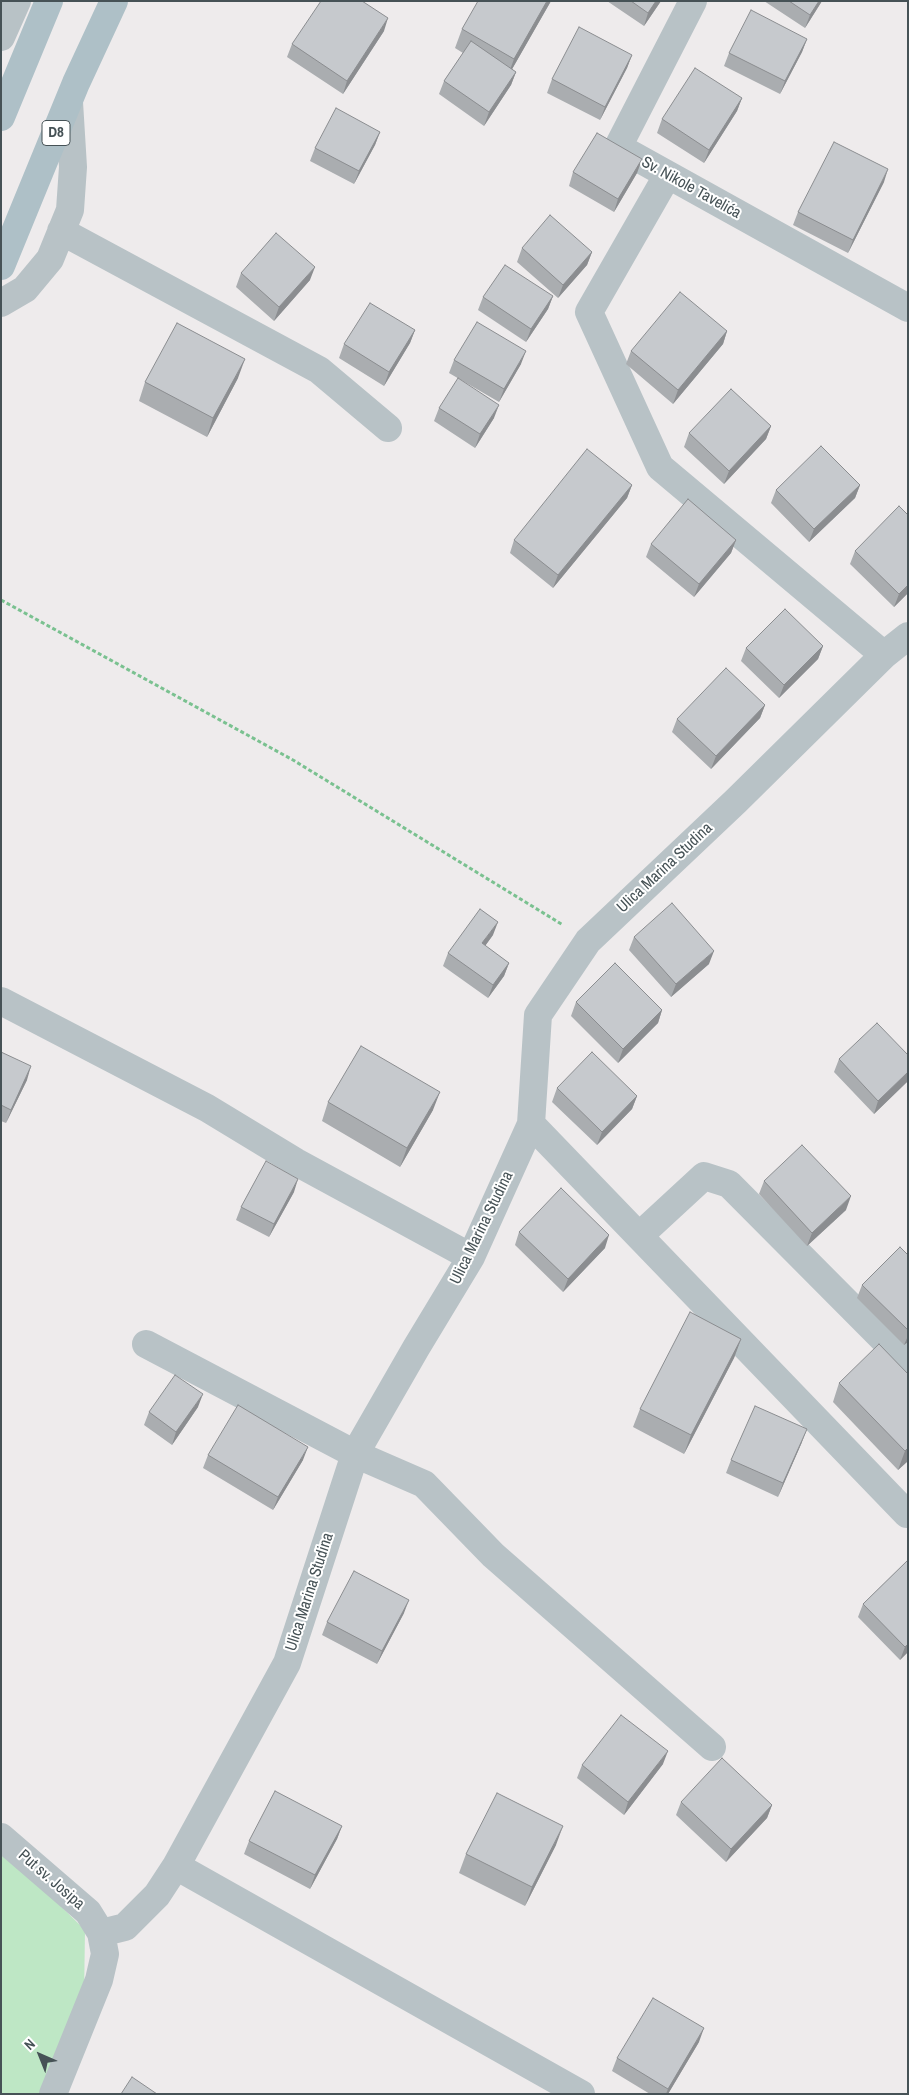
<!DOCTYPE html>
<meta charset="utf-8">
<style>
body{margin:0}
#map{position:relative;width:909px;height:2095px;overflow:hidden;background:#eeebec;font-family:"Archivo Narrow",sans-serif}
canvas{display:block}
.frame{position:absolute;inset:0;border:2px solid #465256;pointer-events:none}
.north{position:absolute;left:15px;top:2030px;width:50px;height:50px;-webkit-text-stroke:4px #fff;paint-order:stroke;rotate:316deg;font-size:14px;font-weight:700;line-height:20px;text-align:center;color:#465256}
.north::after{content:'';display:block;margin:auto;width:18px;height:22px;background:#465256;clip-path:polygon(50% 0,100% 100%,50% 72%,0 100%)}
</style>
<div id="map">
<canvas width="909" height="2095"></canvas>
<div class="frame"></div>
<div class="north">N</div>
</div>
<script>
const c = document.querySelector('canvas').getContext('2d');
c.lineJoin = 'round';
function fill(path, color) { c.fillStyle = color; c.fill(path, 'evenodd'); }
const toPath = rows => new Path2D(rows.map(r => 'M' + r).join(''));
function stroke(path, color, width, dash) { c.strokeStyle = color; c.lineWidth = width; c.lineCap = dash ? 'butt' : 'round'; c.setLineDash(dash || []); c.stroke(path); }
function drawText(font, color, halo, rows, align = 'center') {
  c.font = font + ' "Archivo Narrow",sans-serif'; c.lineWidth = 4; c.setLineDash([]); c.textBaseline = 'middle'; c.strokeStyle = halo; c.fillStyle = color; for (const [text, x, y, turn = 0] of rows) {
    c.save(); c.translate(x, y); c.rotate((+turn || 0) * Math.PI / 180); c.textAlign = isNaN(turn) ? turn : align; if (halo) c.strokeText(text, 0, 0); c.fillText(text, 0, 0); c.restore();
  }
}
const green = toPath([
 [1,1854,18,1864,85,1930,84,1998,44,2094,1,2094]
]);
const path = toPath([
 [1,600,293,760,563,925]
]);
const minor = toPath([
 [693,1,618,147,908,308],
 [1,37,17,1],
 [667,176,589,312,660,467,884,655],
 [61,231,319,370,388,428],
 [1,303,25,289,50,259,70,210,73,167,69,102],
 [1,1001,207,1108,296,1162,471,1257],
 [531,1124,907,1514],
 [639,1236,704,1176,729,1184,908,1364],
 [146,1344,355,1454,424,1484,493,1555,712,1747],
 [1,1837,88,1912,101,1933,105,1954,99,1980,53,2094],
 [176,1866,581,2094],
 [101,1933,125,1927,157,1895,176,1866,287,1663,355,1454,416,1348,471,1257,531,1124,538,1015,588,941,736,801,884,655,908,636]
]);
const major = toPath([
 [1,117,49,1],
 [1,266,76,83,114,1]
]);
const wall = toPath([
 [551,1,512,69,516,72,511,85,484,126,439,94,444,81,463,53,455,48,462,29],
 [607,1,661,1,644,26],
 [764,1,822,1,805,28],
 [384,31,343,94,287,57,292,44],
 [807,39,802,52,780,94,724,66,729,53],
 [632,55,627,68,600,120,547,93,552,79],
 [742,98,737,111,704,163,657,133,662,119],
 [380,132,375,145,354,184,310,161,315,148],
 [642,159,637,173,614,212,569,186,573,172],
 [884,182,848,253,793,225,798,212],
 [522,248,592,252,587,265,558,298,517,262],
 [241,273,310,280,274,321,236,287],
 [553,296,548,309,526,342,478,310,483,297],
 [415,330,410,343,384,386,339,358,344,344],
 [727,331,723,344,673,404,626,364,631,351],
 [454,360,521,364,499,402,449,373],
 [238,378,207,437,139,401,145,382],
 [439,408,494,418,475,448,434,421],
 [771,426,766,439,724,484,684,447,689,433],
 [632,485,627,498,553,588,510,553,514,540],
 [860,485,855,498,809,542,771,503,776,490],
 [736,540,731,553,694,597,646,557,651,544],
 [855,551,908,593,894,607,850,564],
 [823,646,818,659,779,698,741,661,746,648],
 [765,705,760,718,711,769,672,732,677,719],
 [493,935,485,946,509,963,504,976,488,998,443,966,448,953],
 [634,937,709,964,671,997,629,950],
 [576,1002,662,1010,658,1023,618,1063,571,1016],
 [1,1052,27,1080,6,1123,1,1121],
 [908,1055,908,1081,874,1114,834,1072,839,1059],
 [557,1088,637,1096,632,1109,597,1145,552,1102],
 [328,1102,433,1110,400,1167,322,1121],
 [764,1181,846,1210,807,1246,759,1194],
 [294,1192,269,1237,236,1220,241,1207],
 [519,1232,605,1248,563,1292,515,1245],
 [908,1255,908,1342,904,1345,857,1298,862,1285],
 [741,1339,734,1358,684,1454,633,1427,640,1409],
 [908,1374,908,1461,898,1470,833,1402,839,1383],
 [198,1407,172,1445,144,1425,149,1412],
 [802,1442,778,1497,726,1473,731,1460],
 [208,1455,303,1460,273,1510,203,1468],
 [908,1560,908,1652,900,1660,858,1617,863,1604],
 [404,1613,377,1664,322,1635,327,1622],
 [663,1764,624,1815,577,1778,582,1765],
 [681,1802,772,1805,767,1818,726,1862,676,1815],
 [342,1826,337,1839,310,1889,244,1854,249,1841],
 [556,1845,525,1906,459,1873,466,1854],
 [699,2042,668,2094,650,2094,612,2071,617,2058]
]);
const shadedWall = toPath([
 [547,1,551,1,507,78,514,59],
 [656,1,661,1,644,26,648,13],
 [819,1,822,1,805,28,810,15],
 [388,18,384,31,343,94,347,81],
 [807,39,802,52,780,94,785,81],
 [632,55,627,68,600,120,605,107],
 [516,72,511,85,484,126,489,112],
 [742,98,737,111,704,163,709,150],
 [380,132,375,145,354,184,359,171],
 [642,159,637,173,614,212,618,199],
 [888,169,884,182,848,253,853,240],
 [592,252,587,265,558,298,563,285],
 [315,267,310,280,274,321,279,307],
 [553,296,548,309,526,342,531,329],
 [415,330,410,343,384,386,389,372],
 [727,331,723,344,673,404,678,390],
 [526,351,521,364,499,402,504,389],
 [245,359,238,378,207,437,213,418],
 [499,405,494,418,475,448,480,434],
 [771,426,766,439,724,484,729,471],
 [632,485,627,498,553,588,558,575],
 [860,485,855,498,809,542,814,529],
 [736,540,731,553,694,597,699,584],
 [908,585,908,593,894,607,899,594],
 [823,646,818,659,779,698,784,685],
 [765,705,760,718,711,769,716,756],
 [498,922,493,935,477,957,482,943],
 [714,951,709,964,671,997,676,984],
 [509,963,504,976,488,998,493,985],
 [662,1010,658,1023,618,1063,623,1049],
 [31,1066,27,1080,6,1123,11,1110],
 [908,1072,908,1081,874,1114,878,1101],
 [440,1092,433,1110,400,1167,407,1148],
 [637,1096,632,1109,597,1145,602,1132],
 [298,1179,294,1192,269,1237,274,1224],
 [851,1196,846,1210,807,1246,812,1233],
 [609,1235,605,1248,563,1292,568,1279],
 [908,1336,908,1342,904,1345],
 [741,1339,734,1358,684,1454,691,1435],
 [203,1394,198,1407,172,1445,176,1432],
 [807,1429,802,1442,778,1497,783,1483],
 [308,1447,303,1460,273,1510,278,1497],
 [908,1448,908,1461,898,1470,905,1451],
 [409,1600,404,1613,377,1664,382,1651],
 [908,1644,908,1652,900,1660,905,1647],
 [668,1751,663,1764,624,1815,628,1802],
 [772,1805,767,1818,726,1862,731,1849],
 [342,1826,337,1839,310,1889,315,1875],
 [563,1826,556,1845,525,1906,532,1887],
 [704,2028,699,2042,668,2094,666,2094,668,2089]
]);
const building = toPath([
 [321,1,362,1,388,18,347,81,292,44,321,1],
 [478,1,547,1,514,59,462,29,478,1],
 [631,1,656,1,648,13,631,1],
 [789,1,819,1,810,15,789,1],
 [751,10,807,39,785,81,729,53,751,10],
 [579,27,632,55,605,107,552,79,579,27],
 [471,41,516,72,489,112,444,81,471,41],
 [695,68,742,98,709,150,662,119,695,68],
 [336,108,380,132,359,171,315,148,336,108],
 [597,133,642,159,618,199,573,172,597,133],
 [834,142,888,169,853,240,798,212,834,142],
 [550,215,592,252,563,285,522,248,550,215],
 [276,233,315,267,279,307,241,273,276,233],
 [505,265,553,296,531,329,483,297,505,265],
 [680,292,727,331,678,390,631,351,680,292],
 [370,303,415,330,389,372,344,344,370,303],
 [477,322,526,351,504,389,454,360,477,322],
 [177,323,245,359,213,418,145,382,177,323],
 [458,378,499,405,480,434,439,408,458,378],
 [731,389,771,426,729,471,689,433,731,389],
 [821,446,860,485,814,529,776,490,821,446],
 [587,449,632,485,558,575,514,540,587,449],
 [688,499,736,540,699,584,651,544,688,499],
 [899,506,908,515,908,585,899,594,855,551,899,506],
 [785,609,823,646,784,685,746,648,785,609],
 [726,668,765,705,716,756,677,719,726,668],
 [672,903,714,951,676,984,634,937,672,903],
 [480,909,498,922,482,943,509,963,493,985,448,953,480,909],
 [615,963,662,1010,623,1049,576,1002,615,963],
 [877,1023,908,1055,908,1072,878,1101,839,1059,877,1023],
 [361,1046,440,1092,407,1148,328,1102,361,1046],
 [1,1052,31,1066,11,1110,1,1105,1,1052],
 [592,1052,637,1096,602,1132,557,1088,592,1052],
 [802,1145,851,1196,812,1233,764,1181,802,1145],
 [266,1161,298,1179,274,1224,241,1207,266,1161],
 [561,1188,609,1235,568,1279,519,1232,561,1188],
 [900,1247,908,1255,908,1330,862,1285,900,1247],
 [690,1312,741,1339,691,1435,640,1409,690,1312],
 [879,1344,908,1374,908,1448,905,1451,839,1383,879,1344],
 [175,1375,203,1394,176,1432,149,1412,175,1375],
 [238,1405,308,1447,278,1497,208,1455,238,1405],
 [755,1406,807,1429,783,1483,731,1460,755,1406],
 [908,1560,908,1644,905,1647,863,1604,908,1560],
 [354,1571,409,1600,382,1651,327,1622,354,1571],
 [621,1715,668,1751,628,1802,582,1765,621,1715],
 [722,1758,772,1805,731,1849,681,1802,722,1758],
 [275,1791,342,1826,315,1875,249,1841,275,1791],
 [497,1793,563,1826,532,1887,466,1854,497,1793],
 [653,1998,704,2028,668,2089,617,2058,653,1998],
 [132,2077,157,2094,121,2094,132,2077]
]);
const shields = [
 [56,133,28]
];
const shieldNames = [
 ["D8",56,133]
];
const streetNames = [
 ["Sv. Nikole Tavelića",691,188,29],
 ["Ulica Marina Studina",665,868,-43],
 ["Ulica Marina Studina",482,1228,-64],
 ["Ulica Marina Studina",310,1592,-72],
 ["Put sv. Josipa",51,1880,41]
];
fill(green, '#bee7c5');
stroke(path, '#7ac190', 3, [4, 2.5]);
stroke(minor, '#b8c2c6', 28);
stroke(major, '#aec0c7', 28);
fill(wall, '#aaadb0');
fill(shadedWall, '#8b8d90');
fill(building, '#c6c9cd');
stroke(building, '#8b8d90', 1);
for (const [x, y, w] of shields) { const box = new Path2D(); box.roundRect(x - w / 2, y - 12.5, w, 25, 4); c.fillStyle = '#fff'; c.fill(box); stroke(box, '#465256', 1); }
drawText('bold 15px', '#465256', null, shieldNames);
drawText('16px', '#465256', '#fff', streetNames);
</script>
